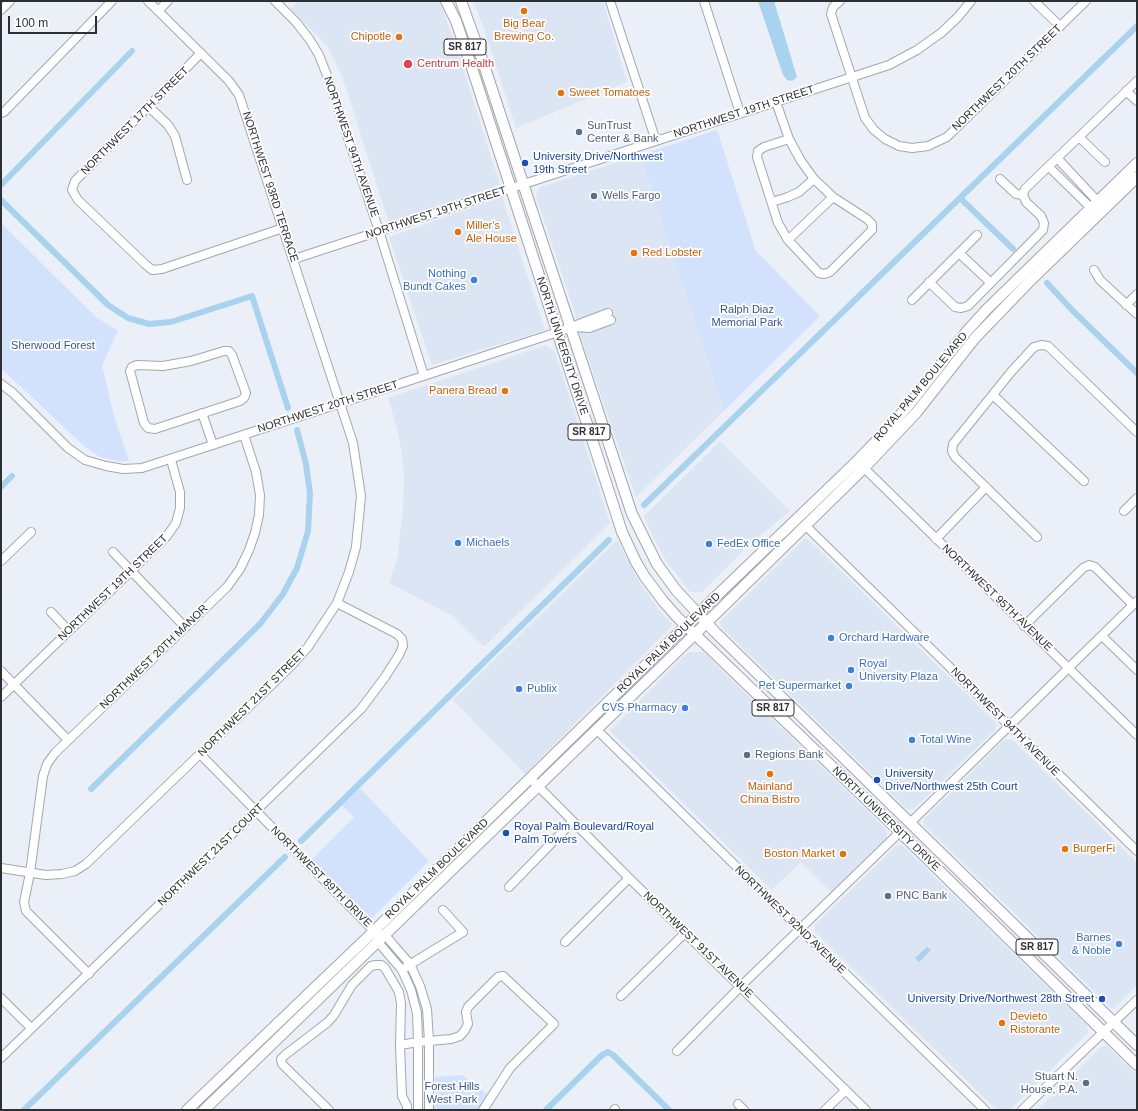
<!DOCTYPE html>
<style>
body{margin:0}
#map{position:relative;width:1138px;height:1111px;overflow:hidden;background:#ebf0f8;font-family:Helvetica,sans-serif}
canvas{display:block}
.frame{position:absolute;inset:0;border:2px solid #2e2f32;pointer-events:none}
.scale{position:absolute;left:8px;top:16px;width:89px;height:18px;box-sizing:border-box;border:2px solid #2e2f32;border-top:0;padding-left:5px;font-size:12px;line-height:14px;white-space:nowrap;color:#2e2f32;-webkit-text-stroke:3px #fff;paint-order:stroke}
</style>
<div id="map">
<canvas width="1138" height="1111"></canvas>
<div class="frame"></div>
<div class="scale">100 m</div>
</div>
<script>
const c = document.querySelector('canvas').getContext('2d');
c.lineJoin = 'round';
function fill(path, color) { c.fillStyle = color; c.fill(path, 'evenodd'); }
const toPath = rows => new Path2D(rows.map(r => 'M' + r).join(''));
function stroke(path, color, width, dash) { c.strokeStyle = color; c.lineWidth = width; c.lineCap = dash ? 'butt' : 'round'; c.setLineDash(dash || []); c.stroke(path); }
function drawText(font, color, halo, rows, align = 'center') {
  c.font = font + ' Helvetica,sans-serif'; c.lineWidth = 3.5; c.setLineDash([]); c.textBaseline = 'middle'; c.strokeStyle = halo; c.fillStyle = color; for (const [text, x, y, turn = 0] of rows) {
    c.save(); c.translate(x, y); c.rotate((+turn || 0) * Math.PI / 180); c.textAlign = isNaN(turn) ? turn : align; if (halo) c.strokeText(text, 0, 0); c.fillText(text, 0, 0); c.restore();
  }
}
const built = toPath([
 [298,1,440,1,462,65,500,185,389,223,343,79,328,47,291,9],
 [473,1,603,1,627,82,516,128,482,23],
 [640,155,724,411,636,497,581,338,575,313,536,197,540,187],
 [502,197,545,330,432,365,389,237],
 [546,345,555,352,610,523,484,647,453,616,389,583,398,555,403,506,404,480,402,453,397,428,388,398],
 [720,441,790,511,752,542,702,592,690,592,667,562,653,537,644,516],
 [805,538,810,541,997,724,995,730,915,808,908,810,721,627,720,622],
 [617,540,641,585,660,611,673,625,525,774,453,700],
 [688,652,703,652,886,829,887,838,831,892,801,862,772,890,610,731],
 [1010,739,1014,741,1137,863,1137,985,1116,1007,1112,1008,1108,1005,924,825,924,819,1004,740],
 [902,845,1087,1025,1088,1033,1010,1110,997,1110,815,932,815,925,896,846],
 [1106,1045,1137,1075,1137,1110,1037,1110,1100,1048]
]);
const green = toPath([
 [717,130,756,251,820,316,724,411,640,155],
 [1,223,96,317,118,331,102,365,114,416,129,461,119,461,100,457,84,446,1,368],
 [360,788,429,861,371,919,312,859,354,817,342,806],
 [462,1075,491,1097,483,1110,435,1110,435,1077]
]);
const water = toPath([
 [758,1,774,1,797,77,792,81,787,80,783,75],
 [927,947,931,950,919,962,915,958]
]);
const canal = toPath([
 [1,185,132,51],
 [960,198,1013,249],
 [1,200,108,305,128,318,149,324,171,322,252,296,288,408],
 [1047,283,1073,311,1137,373],
 [1,487,12,476],
 [644,505,1137,26],
 [91,789,260,624,283,594,297,568,308,531,310,493,306,464,297,430],
 [301,841,609,540],
 [24,1110,285,857],
 [546,1110,602,1055,608,1052,613,1055,669,1110]
]);
const minor = toPath([
 [275,1,296,22,310,40,319,55,328,78,379,231,424,376],
 [610,1,656,141],
 [704,1,740,113],
 [840,1,833,7,831,14,865,118,874,130,885,139,899,146,912,148,928,146,947,137,1086,1],
 [1034,1,1060,26],
 [1,10,10,1],
 [158,11,168,1],
 [201,53,75,181,72,190,78,200,145,264,152,270,162,269,283,228],
 [1126,91,1137,101],
 [776,102,789,139,801,161,814,179,833,197,867,219,872,224,872,230,830,272,824,274,819,273,788,240,778,223,757,157,758,151,764,147,789,139],
 [149,107,168,125,175,136,187,180],
 [1,113,4,112,112,1],
 [1079,137,1105,162],
 [1057,158,1101,205],
 [1049,167,1095,212],
 [1023,195,1025,189,1137,81],
 [772,202,788,197,799,192,814,179],
 [788,240,833,197],
 [959,253,990,282],
 [294,259,889,65,917,50,941,33,958,17,971,1],
 [1094,270,1100,280,1137,314],
 [929,282,955,307,961,308,968,306,1043,230,1044,223,1041,216,1026,202,1023,195,1016,194,1000,179],
 [912,300,977,235],
 [1126,305,1137,294],
 [574,327,589,328,611,320],
 [224,351,229,351,232,355,246,393,244,398,240,401,155,429,148,428,144,423,130,371,132,367,137,365,163,366,191,361,224,351],
 [1,384,13,393,68,448,85,460,106,466,123,469,142,468,558,332,608,313],
 [993,395,1084,481],
 [202,413,213,445],
 [860,464,1137,735],
 [1124,511,1137,498],
 [806,526,1137,851],
 [1037,537,955,457,952,451,953,444,1011,372,1034,347,1041,345,1048,346,1137,432],
 [936,539,986,487],
 [113,552,185,627],
 [1,561,31,532],
 [51,612,69,631],
 [1024,626,1083,568,1089,565,1095,567,1133,605],
 [1102,636,1137,670],
 [1,671,68,740],
 [1,697,167,536,176,523,180,508,180,492,171,460],
 [597,730,985,1110],
 [201,755,374,931,378,942,402,970,411,990,417,1013,418,1042,418,1110],
 [534,782,629,878,866,1110],
 [910,823,1137,601],
 [1,868,46,875,62,874,75,871,86,864,291,666,308,647,337,603,349,572,356,547,361,496,353,443,239,95,229,81,148,1],
 [509,887,573,821],
 [380,934,385,935,410,964,420,986,427,1009,429,1041,429,1110],
 [565,942,629,878],
 [406,967,463,932,443,910],
 [89,974,26,911,24,902,30,873,43,776,47,764,55,753,227,587,240,569,249,550,255,533,259,515,260,495,256,472,244,435],
 [621,996,685,933],
 [1,998,31,1028],
 [400,1045,418,1042,451,1039,460,1036,465,1030,468,1024,466,1012,468,1007,498,977,503,976,554,1024,510,1068,483,1110],
 [677,1051,741,986,900,832],
 [1,1058,361,709,385,677,399,655,403,646,402,639,397,634,337,603],
 [738,1104,744,1110],
 [329,1110,282,1064,281,1059,285,1055,328,1022,334,1015,352,985,371,966,376,965,381,965,385,968,399,992,401,1004,400,1045,402,1096,407,1106,407,1110],
 [614,1110,615,1109],
 [825,1110,846,1090],
 [1022,1110,1137,1000]
]);
const major = toPath([
 [446,1,456,21,472,68,622,532,636,562,645,577,663,601,677,617,900,832,1137,1065],
 [461,1,483,62,632,514,657,564,676,590,715,632,1137,1045],
 [187,1110,374,931,706,606,857,461,885,432,908,406,967,331,987,309,1137,163],
 [204,1110,688,641,864,468,916,413,975,338,1028,283,1137,177]
]);
const markers = [
 [524,11,4,"#e8710a"],
 [399,37,4,"#e8710a"],
 [408,64,5,"#e0444e"],
 [561,93,4,"#e8710a"],
 [579,132,4,"#5c6f8a"],
 [525,163,4,"#1a4fb4"],
 [594,196,4,"#5c6f8a"],
 [458,232,4,"#e8710a"],
 [634,253,4,"#e8710a"],
 [474,280,4,"#3f7fe0"],
 [505,391,4,"#e8710a"],
 [458,543,4,"#3f7fe0"],
 [709,544,4,"#3f7fe0"],
 [831,638,4,"#3f7fe0"],
 [851,670,4,"#3f7fe0"],
 [849,686,4,"#3f7fe0"],
 [519,689,4,"#3f7fe0"],
 [685,708,4,"#3f7fe0"],
 [912,740,4,"#3f7fe0"],
 [747,755,4,"#5c6f8a"],
 [770,774,4,"#e8710a"],
 [877,780,4,"#1a4fb4"],
 [506,833,4,"#1a4fb4"],
 [1065,849,4,"#e8710a"],
 [843,854,4,"#e8710a"],
 [888,896,4,"#5c6f8a"],
 [1119,944,4,"#3f7fe0"],
 [1102,999,4,"#1a4fb4"],
 [1002,1023,4,"#e8710a"],
 [1086,1083,4,"#5c6f8a"]
];
const shields = [
 [465,47,42],
 [589,432,42],
 [773,708,42],
 [1037,947,42]
];
const shieldNames = [
 ["SR 817",465,47],
 ["SR 817",589,432],
 ["SR 817",773,708],
 ["SR 817",1037,947]
];
const foodNames = [
 ["Big Bear",524,24,"center"],
 ["Brewing Co.",524,37,"center"],
 ["Chipotle",391,37,"right"],
 ["Sweet Tomatoes",569,93],
 ["Miller's",466,226],
 ["Ale House",466,239],
 ["Red Lobster",642,253],
 ["Panera Bread",497,391,"right"],
 ["Mainland",770,787,"center"],
 ["China Bistro",770,800,"center"],
 ["BurgerFi",1073,849],
 ["Boston Market",835,854,"right"],
 ["Devieto",1010,1017],
 ["Ristorante",1010,1030]
];
const healthNames = [
 ["Centrum Health",417,64]
];
const streetNames = [
 ["NORTHWEST 20TH STREET",1007,78,-44],
 ["NORTHWEST 19TH STREET",744,112,-18],
 ["NORTHWEST 17TH STREET",135,121,-45],
 ["NORTHWEST 94TH AVENUE",351,147,71],
 ["NORTHWEST 93RD TERRACE",270,187,72],
 ["NORTHWEST 19TH STREET",436,213,-18],
 ["NORTH UNIVERSITY DRIVE",562,346,72],
 ["ROYAL PALM BOULEVARD",921,387,-50],
 ["NORTHWEST 20TH STREET",328,407,-18],
 ["NORTHWEST 19TH STREET",113,588,-44],
 ["NORTHWEST 95TH AVENUE",997,598,44],
 ["ROYAL PALM BOULEVARD",669,643,-44],
 ["NORTHWEST 20TH MANOR",154,657,-44],
 ["NORTHWEST 21ST STREET",252,703,-45],
 ["NORTHWEST 94TH AVENUE",1005,722,45],
 ["NORTH UNIVERSITY DRIVE",886,819,44],
 ["NORTHWEST 21ST COURT",211,855,-44],
 ["ROYAL PALM BOULEVARD",437,869,-44],
 ["NORTHWEST 89TH DRIVE",321,877,45],
 ["NORTHWEST 92ND AVENUE",790,920,44],
 ["NORTHWEST 91ST AVENUE",698,945,44]
];
const serviceNames = [
 ["SunTrust",587,126],
 ["Center & Bank",587,139],
 ["Wells Fargo",602,196],
 ["Regions Bank",755,755],
 ["PNC Bank",896,896],
 ["Stuart N.",1078,1077,"right"],
 ["House, P.A.",1078,1090,"right"]
];
const transitNames = [
 ["University Drive/Northwest",533,157],
 ["19th Street",533,170],
 ["University",885,774],
 ["Drive/Northwest 25th Court",885,787],
 ["Royal Palm Boulevard/Royal",514,827],
 ["Palm Towers",514,840],
 ["University Drive/Northwest 28th Street",1094,999,"right"]
];
const shopNames = [
 ["Nothing",466,274,"right"],
 ["Bundt Cakes",466,287,"right"],
 ["Michaels",466,543],
 ["FedEx Office",717,544],
 ["Orchard Hardware",839,638],
 ["Royal",859,664],
 ["University Plaza",859,677],
 ["Pet Supermarket",841,686,"right"],
 ["Publix",527,689],
 ["CVS Pharmacy",677,708,"right"],
 ["Total Wine",920,740],
 ["Barnes",1111,938,"right"],
 ["& Noble",1111,951,"right"]
];
const parkNames = [
 ["Ralph Diaz",747,310],
 ["Memorial Park",747,323],
 ["Sherwood Forest",53,346],
 ["Forest Hills",452,1087],
 ["West Park",452,1100]
];
fill(built, '#dce5f4');
fill(green, '#d3e2fc');
fill(water, '#a8d2ee');
stroke(canal, '#a8d2ee', 6);
stroke(minor, '#a2a7ae', 10);
stroke(major, '#a2a7ae', 12);
stroke(minor, '#fff', 8);
stroke(major, '#fff', 10);
for (const [x, y, r, color] of markers) { const dot = new Path2D(); dot.arc(x, y, r, 0, 2 * Math.PI); c.fillStyle = color; c.fill(dot); stroke(dot, '#fff', 1.5); }
for (const [x, y, w] of shields) { const box = new Path2D(); box.roundRect(x - w / 2, y - 8, w, 16, 3); c.fillStyle = '#fff'; c.fill(box); stroke(box, '#2e2f32', 1); }
drawText('bold 10px', '#2e2f32', null, shieldNames);
drawText('11px', '#c56008', '#fff', foodNames, 'left');
drawText('11px', '#be3a42', '#fff', healthNames, 'left');
drawText('11px', '#2e2f32', '#fff', streetNames);
drawText('11px', '#4e5e75', '#fff', serviceNames, 'left');
drawText('11px', '#164399', '#fff', transitNames, 'left');
drawText('11px', '#366cbe', '#fff', shopNames, 'left');
drawText('11px', '#395587', '#fff', parkNames);
</script>
